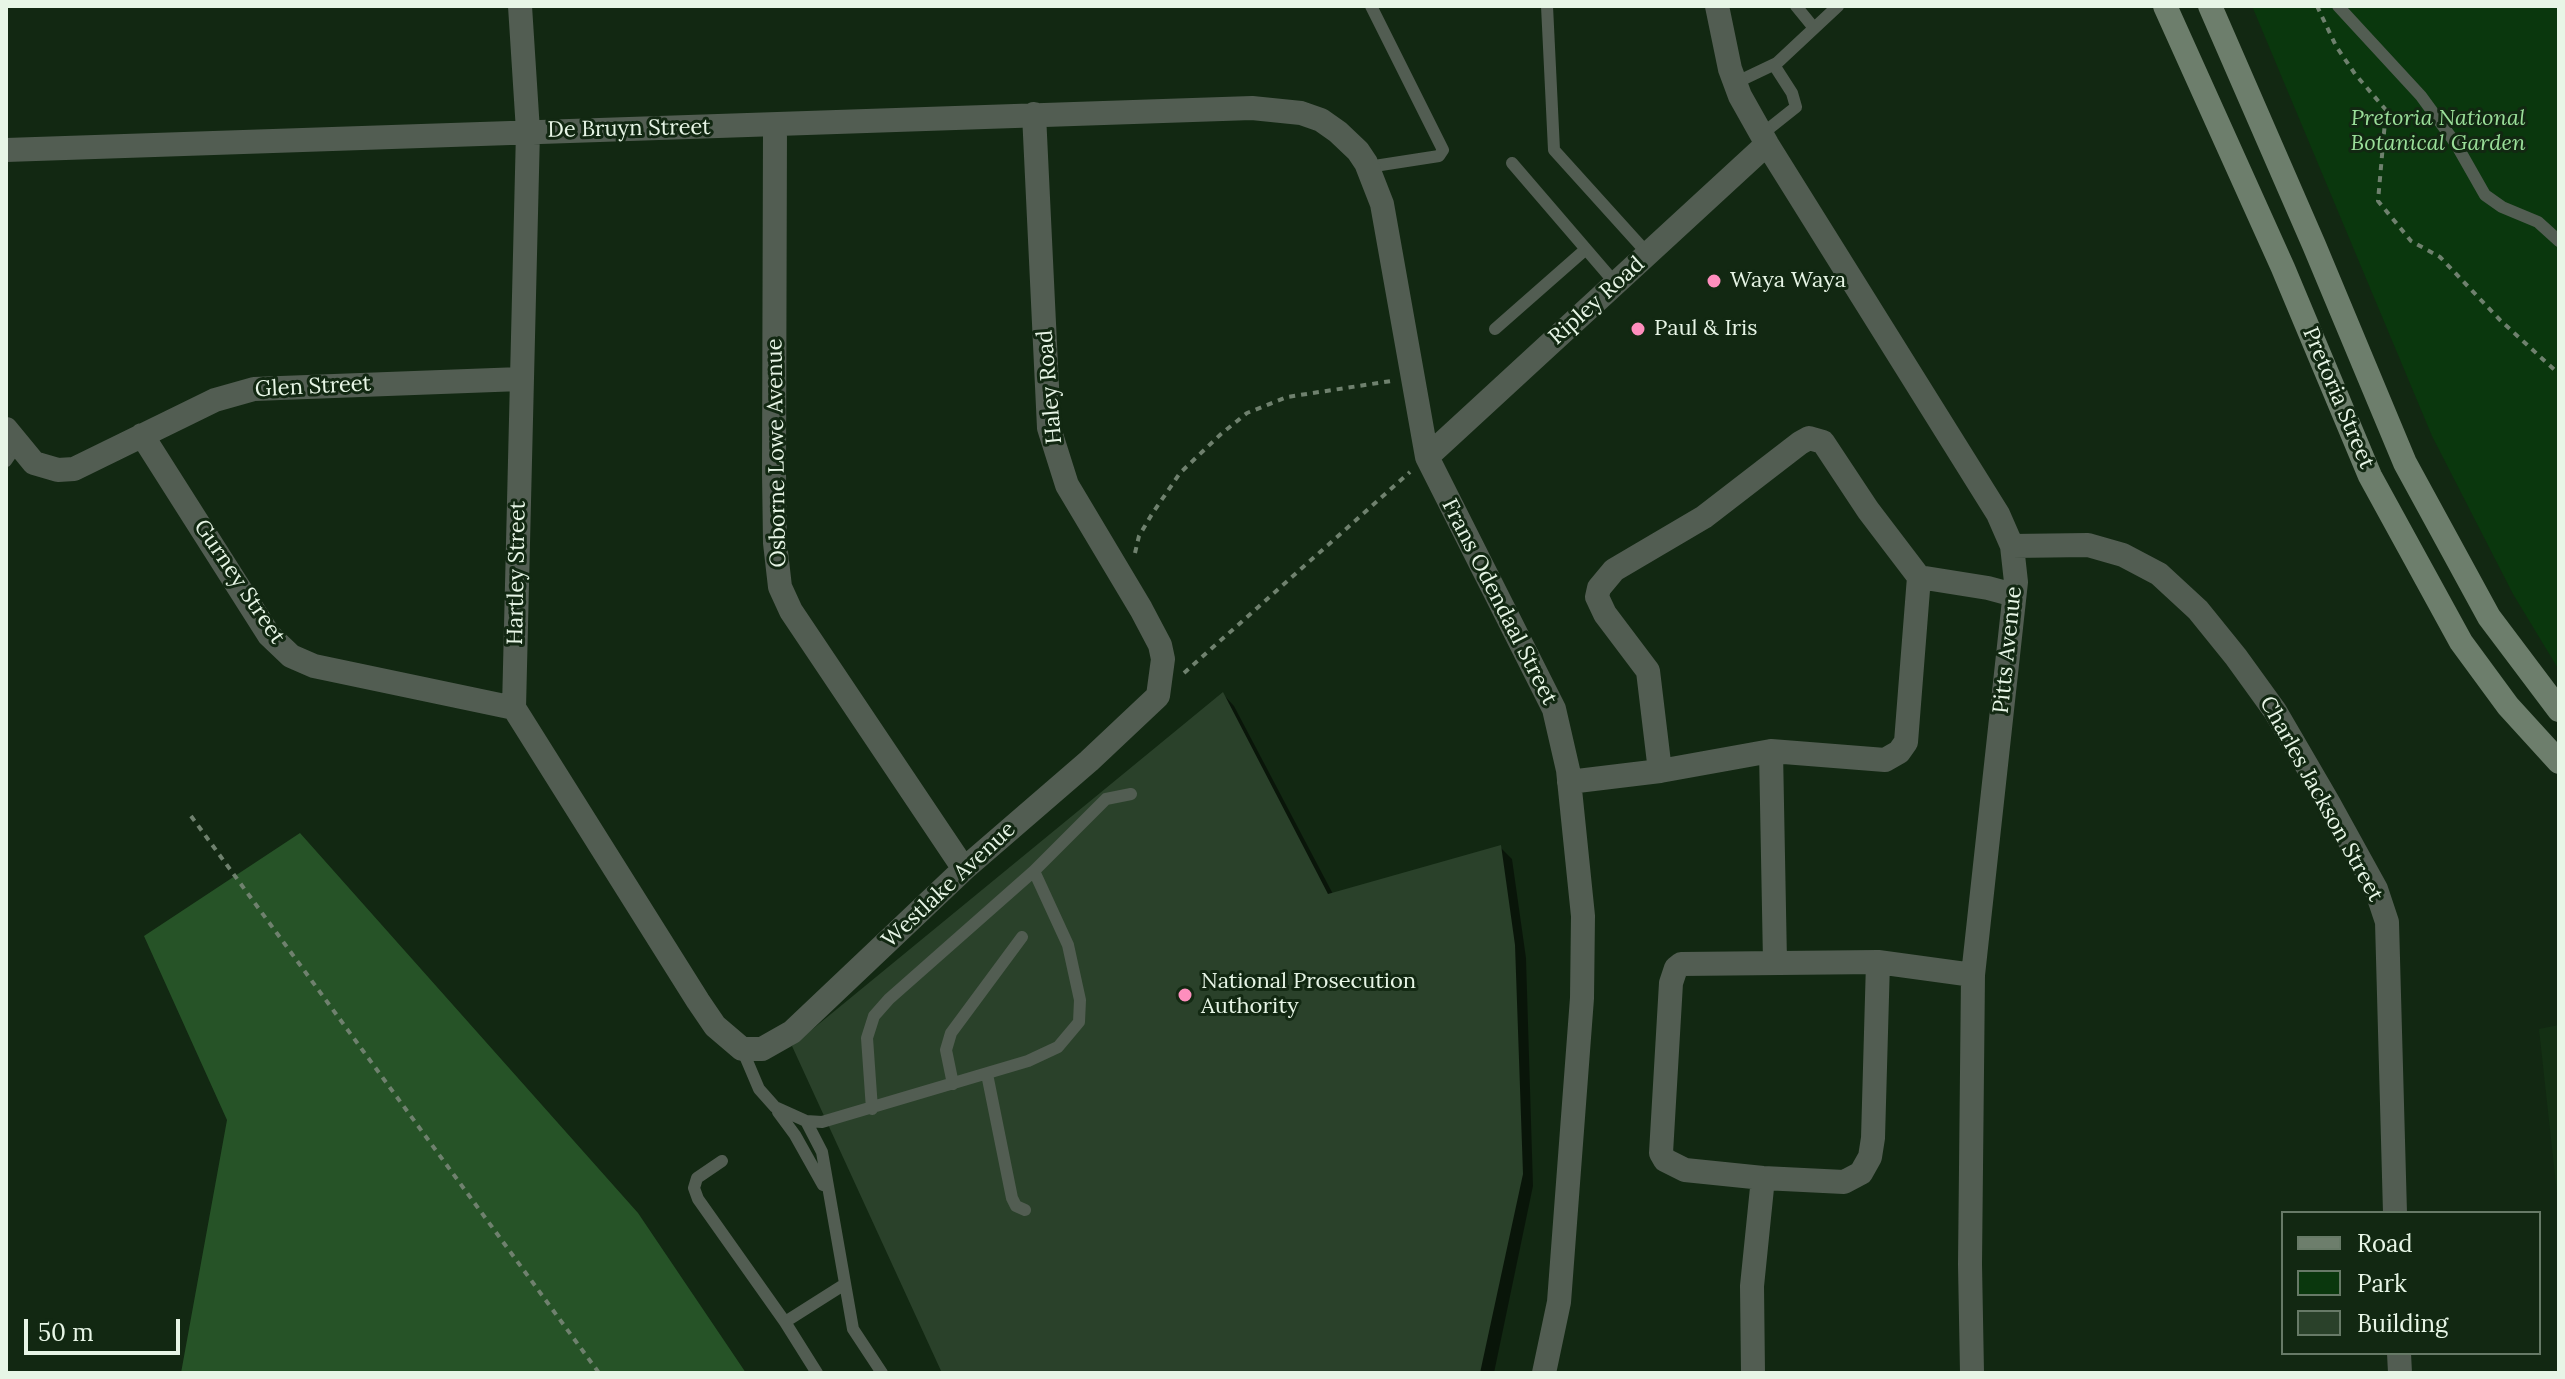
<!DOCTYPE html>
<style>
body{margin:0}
#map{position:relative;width:2565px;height:1379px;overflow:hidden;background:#122812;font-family:Lora,serif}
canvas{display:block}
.frame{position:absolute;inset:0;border:8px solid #e7f5e6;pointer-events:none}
.legend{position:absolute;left:2281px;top:1211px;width:260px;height:144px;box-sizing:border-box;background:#122812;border:2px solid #677a67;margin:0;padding:10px 14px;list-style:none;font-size:24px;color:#e7f5e6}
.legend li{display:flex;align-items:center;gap:16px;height:40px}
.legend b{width:40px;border:2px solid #677a67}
.scale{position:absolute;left:24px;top:1319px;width:156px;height:36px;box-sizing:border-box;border:4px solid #e7f5e6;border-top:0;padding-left:10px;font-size:24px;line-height:28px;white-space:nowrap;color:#e7f5e6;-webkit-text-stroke:6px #122812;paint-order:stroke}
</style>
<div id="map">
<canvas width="2565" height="1379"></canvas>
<div class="frame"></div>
<ul class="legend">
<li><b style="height:10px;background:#6d7e6c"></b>Road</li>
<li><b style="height:22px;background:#0a370d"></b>Park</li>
<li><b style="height:22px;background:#2a412a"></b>Building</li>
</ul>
<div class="scale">50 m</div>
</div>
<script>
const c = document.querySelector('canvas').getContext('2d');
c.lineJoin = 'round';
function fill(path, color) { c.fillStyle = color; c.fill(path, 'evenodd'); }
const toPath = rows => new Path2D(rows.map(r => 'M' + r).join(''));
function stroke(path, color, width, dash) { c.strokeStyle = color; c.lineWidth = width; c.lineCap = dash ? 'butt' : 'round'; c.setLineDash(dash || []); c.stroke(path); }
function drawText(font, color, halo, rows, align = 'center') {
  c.font = font + ' Lora,serif'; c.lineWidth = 6; c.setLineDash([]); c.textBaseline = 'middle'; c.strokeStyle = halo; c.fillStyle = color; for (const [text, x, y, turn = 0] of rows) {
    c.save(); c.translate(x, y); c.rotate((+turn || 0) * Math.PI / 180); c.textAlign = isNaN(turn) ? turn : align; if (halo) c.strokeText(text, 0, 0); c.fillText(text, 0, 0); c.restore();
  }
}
const built = toPath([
 [2559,1025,2559,1212,2539,1029]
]);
const green = toPath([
 [2252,6,2559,6,2559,670,2513,594,2432,436]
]);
const forest = toPath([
 [300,833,638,1213,746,1373,181,1373,227,1120,144,936]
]);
const shadow = toPath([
 [1223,694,1234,706,1333,894,1500,847,1512,859,1526,958,1533,1186,1494,1373,944,1373]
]);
const building = toPath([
 [1223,692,1328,894,1501,845,1515,945,1523,1174,1480,1373,942,1373,792,1046]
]);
const path = toPath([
 [2317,6,2336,46,2355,74,2386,110,2378,201,2411,241,2440,257,2500,320,2559,374],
 [1135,553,1139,536,1152,514,1180,473,1221,434,1247,413,1287,397,1391,381],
 [1184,673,1410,472],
 [191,816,599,1373]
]);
const lane = toPath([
 [1547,6,1554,150,1648,254],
 [1796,6,1814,28],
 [2338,6,2421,96,2456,144,2485,195,2502,207,2538,222,2559,241],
 [1735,83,1777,63,1838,6],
 [1762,134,1796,107,1792,93,1774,65],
 [1512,163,1616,284],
 [1368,167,1439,156,1443,150,1371,6],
 [1495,329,1586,249],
 [6,461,17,445],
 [742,1049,759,1089,775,1107,806,1121,822,1122,1028,1061,1058,1047,1079,1022,1080,1000,1068,945,1034,871,1106,799,1131,794],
 [987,1074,1012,1198,1016,1206,1025,1210],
 [953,1084,946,1050,951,1033,1022,937],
 [872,1109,867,1038,874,1016,889,999,1034,871],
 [778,1112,795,1135,823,1185],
 [806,1121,822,1152,853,1329,882,1373],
 [722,1161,697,1178,694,1188,698,1199,785,1322,817,1373],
 [785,1322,845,1284]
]);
const street = toPath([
 [520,6,528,131,514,708,698,1001,715,1026,742,1049,762,1049,792,1032,964,869,1089,761,1158,696,1163,659,1160,645,1141,609,1067,485,1049,428,1034,114],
 [1717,6,1730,69,1740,96,1767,144,1998,514,2012,546,2016,582,1973,975,1970,1264,1972,1373],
 [775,126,774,474,775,543,780,587,791,611,964,869],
 [6,150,1252,108,1301,113,1321,120,1338,132,1358,151,1366,163,1382,204,1427,457,1554,709,1568,770,1583,916,1582,998,1559,1302,1544,1373],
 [6,429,34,463,58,470,74,469,215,400,254,389,521,379],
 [142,435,269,635,291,656,314,666,514,708],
 [1427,457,1767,144],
 [2012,546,2088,545,2123,555,2159,574,2198,610,2236,657,2275,711,2328,802,2376,889,2387,922,2395,1213],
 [1919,577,1988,588,2014,595],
 [1771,751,1775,962],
 [1569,782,1660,771,1771,751,1885,760,1899,752,1906,742,1919,577,1868,510,1823,442,1809,438,1800,443,1704,517,1614,570,1599,588,1597,597,1605,614,1648,671,1660,771],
 [1878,962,1873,1138,1870,1157,1861,1173,1844,1182,1763,1178,1685,1170,1665,1160,1661,1153,1671,983,1676,968,1681,964,1878,962,1973,975],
 [2399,1353,2400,1373],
 [1753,1373,1752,1286,1763,1178]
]);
const secondary = toPath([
 [2165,6,2283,268,2370,476,2461,642,2508,706,2559,762],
 [2210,6,2314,245,2405,463,2489,617,2559,710]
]);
const markers = [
 [1714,281,8,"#fe8ebd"],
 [1638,329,8,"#fe8ebd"],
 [1185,995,8,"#fe8ebd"]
];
const parkNames = [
 ["Pretoria National",2438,119],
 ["Botanical Garden",2438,144]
];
const streetNames = [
 ["De Bruyn Street",629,129,-1],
 ["Ripley Road",1597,301,-42],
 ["Glen Street",313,387,-3],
 ["Haley Road",1050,387,-95],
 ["Pretoria Street",2338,398,67],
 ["Osborne Lowe Avenue",777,453,-91],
 ["Hartley Street",517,573,-89],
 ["Gurney Street",239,582,56],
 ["Frans Odendaal Street",1499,602,63],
 ["Pitts Avenue",2008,650,-84],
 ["Charles Jackson Street",2321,799,61],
 ["Westlake Avenue",949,885,-43]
];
const poiNames = [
 ["Waya Waya",1730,281],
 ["Paul & Iris",1654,329],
 ["National Prosecution",1201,982],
 ["Authority",1201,1007]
];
fill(built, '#143014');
fill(green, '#0a370d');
fill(forest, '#265327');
fill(shadow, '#0007');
fill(building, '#2a412a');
stroke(path, '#6f816e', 4, [6, 6]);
stroke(lane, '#525d52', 12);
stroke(street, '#525d52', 24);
stroke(secondary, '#6d7e6c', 24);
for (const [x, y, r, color] of markers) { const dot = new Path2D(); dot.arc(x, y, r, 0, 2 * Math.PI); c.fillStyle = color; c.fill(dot); stroke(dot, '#122812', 3); }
drawText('italic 22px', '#9ade99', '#122812', parkNames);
drawText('22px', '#e7f5e6', '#122812', streetNames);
drawText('22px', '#e7f5e6', '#122812', poiNames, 'left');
</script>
